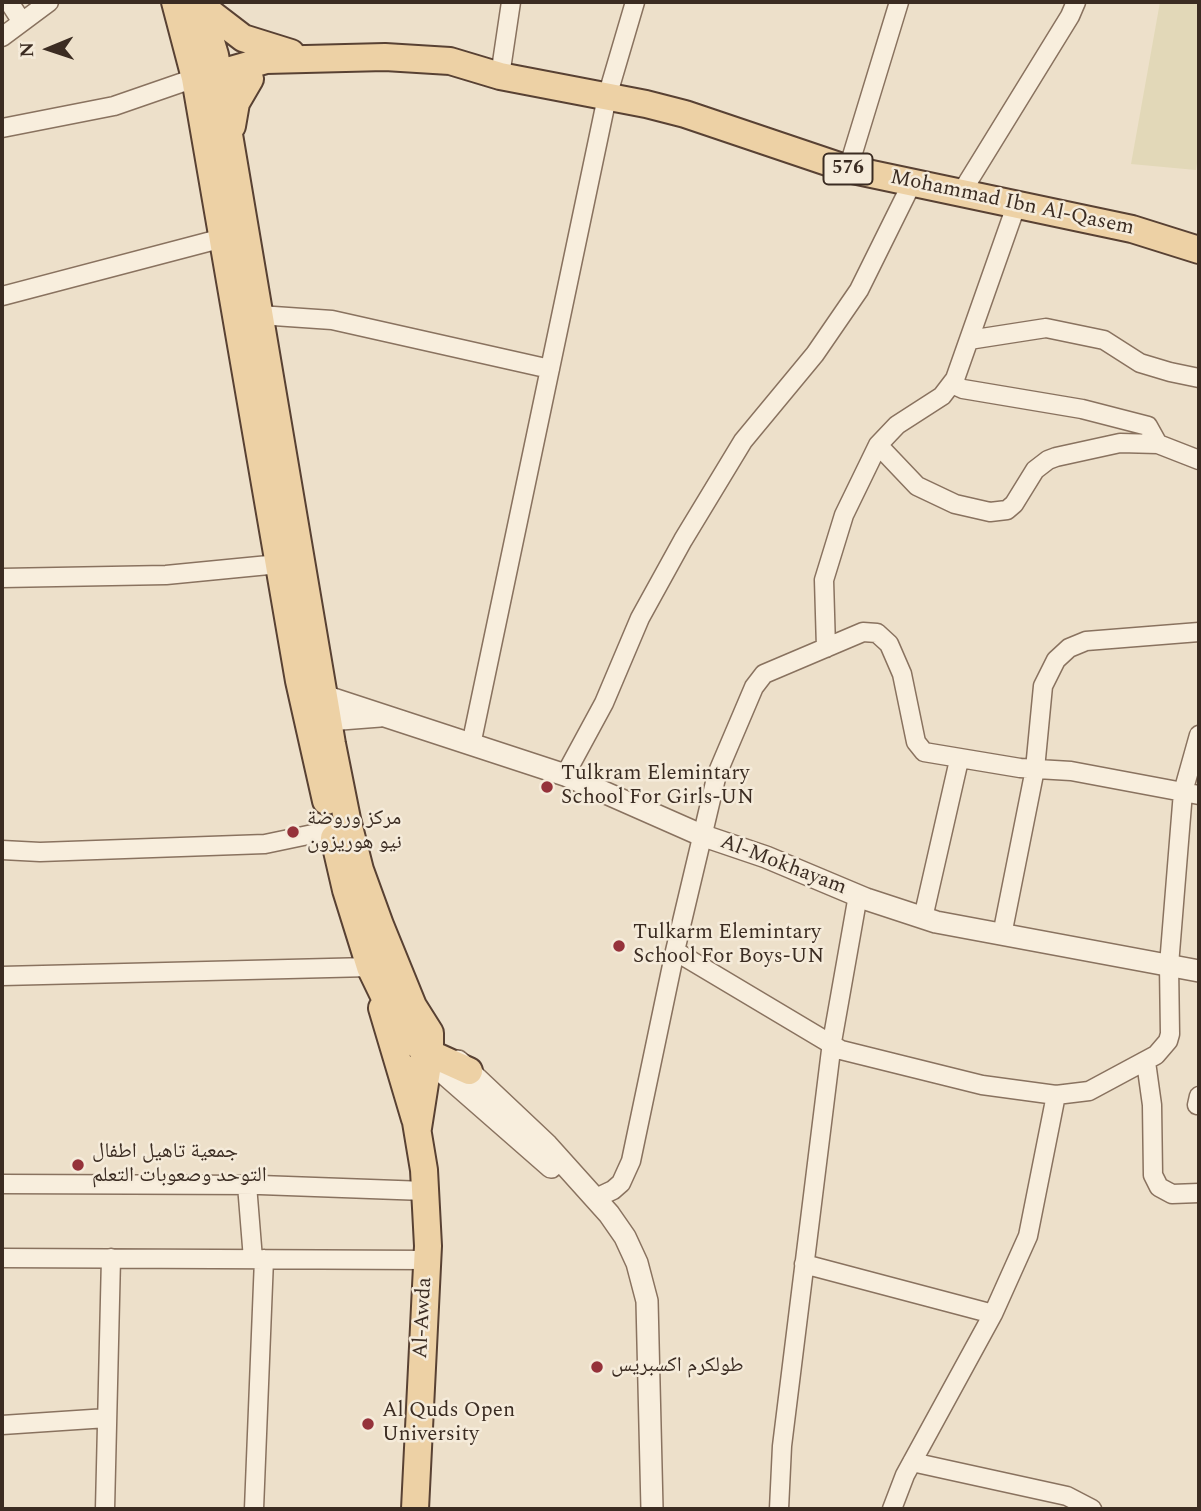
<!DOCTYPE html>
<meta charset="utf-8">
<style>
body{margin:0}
#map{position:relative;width:1201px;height:1511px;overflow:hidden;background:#ede0ca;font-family:Spectral,serif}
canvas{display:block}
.frame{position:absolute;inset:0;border:4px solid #3b2c22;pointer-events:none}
.north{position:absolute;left:14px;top:14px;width:70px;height:70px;-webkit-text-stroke:5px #f5ebda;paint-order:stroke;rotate:268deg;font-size:19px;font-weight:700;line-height:28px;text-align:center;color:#3b2c22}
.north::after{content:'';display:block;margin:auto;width:24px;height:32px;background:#3b2c22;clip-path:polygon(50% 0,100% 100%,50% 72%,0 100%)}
</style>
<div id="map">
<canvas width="1201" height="1511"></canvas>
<div class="frame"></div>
<div class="north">N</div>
</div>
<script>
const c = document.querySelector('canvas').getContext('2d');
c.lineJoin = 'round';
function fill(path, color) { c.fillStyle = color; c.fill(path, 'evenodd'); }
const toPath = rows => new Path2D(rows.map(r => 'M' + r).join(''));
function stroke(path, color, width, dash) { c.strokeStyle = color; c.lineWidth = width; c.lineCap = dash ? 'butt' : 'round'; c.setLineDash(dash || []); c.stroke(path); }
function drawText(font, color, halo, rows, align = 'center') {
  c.font = font + ' Spectral,"Noto Naskh Arabic",serif'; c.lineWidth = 5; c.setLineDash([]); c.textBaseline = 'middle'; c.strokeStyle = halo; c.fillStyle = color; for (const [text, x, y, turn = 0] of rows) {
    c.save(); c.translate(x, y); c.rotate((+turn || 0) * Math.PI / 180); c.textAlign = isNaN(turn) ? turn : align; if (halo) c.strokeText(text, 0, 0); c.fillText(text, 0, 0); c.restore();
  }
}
const farmland = toPath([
 [1160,2,1199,2,1199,150,1196,170,1131,164]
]);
const minor = toPath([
 [9,2,22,22],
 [2,37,49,2],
 [500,76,511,2],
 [2,128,114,106,195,78],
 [848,169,899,2],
 [961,193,1070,16,1076,2],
 [2,296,223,238],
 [259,315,332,320,550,369],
 [969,340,1046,328,1104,340,1140,363,1170,372,1199,378],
 [952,384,963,389,1082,409,1148,426,1158,444],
 [878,445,917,486,955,504,990,512,1007,510,1014,504,1035,470,1048,460,1056,457,1120,443,1158,444,1199,460],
 [2,578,166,575,279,564],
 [826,648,824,580,844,515,878,445,897,425,942,396,955,379,1016,206],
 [471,745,607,97,635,2],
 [565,775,604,703,640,618,683,540,743,441,815,354,859,290,912,183],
 [2,850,40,852,265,844,332,830],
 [923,918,959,760],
 [1002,935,1035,769,1043,686,1056,660,1069,648,1086,641,1199,632],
 [675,951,841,1050,982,1085,1056,1095,1089,1091,1156,1055,1168,1041,1170,1034,1169,965,1183,792,1199,735],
 [2,976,370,967],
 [1146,1062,1152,1105,1153,1175,1159,1187,1172,1194,1199,1193],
 [1197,1105,1199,1096],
 [2,1184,260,1185,425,1191],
 [247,1185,253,1259],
 [596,1198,613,1190,621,1183,631,1161,675,951,717,774,754,687,764,674,863,632,877,633,889,644,902,674,916,742,924,752,1020,768,1071,771,1199,795],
 [2,1258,427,1260],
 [804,1264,993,1314],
 [2,1425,107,1418],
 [912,1462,1067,1496,1092,1509],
 [105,1509,111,1258],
 [254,1509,264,1259],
 [779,1509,782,1446,832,1042,858,895],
 [892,1509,905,1475,993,1314,1028,1236,1056,1095]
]);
const tertiary = toPath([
 [380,716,328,720,306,714,324,696,565,775,701,835,766,857,866,899,936,922,1199,971],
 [429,1058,439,1069,551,1167],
 [458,1061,547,1145,609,1214,625,1237,637,1263,647,1301,652,1509]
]);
const primary = toPath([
 [175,2,195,78,299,681,326,801],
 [199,2,215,55,223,99,332,744,347,819,360,870,380,925,413,1006,430,1033,430,1051,418,1128],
 [200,5,243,38,291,53],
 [209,88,219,76,231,70,266,60,385,57,450,61,500,76,646,104,685,114,848,169,1132,229,1199,250],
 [232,126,236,103,250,79],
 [334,838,346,890,370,967,385,998,402,1025,429,1058],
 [382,1008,415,1119],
 [416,1069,429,1058,438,1057,469,1071],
 [414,1110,424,1170,428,1246,415,1509]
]);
const markers = [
 [547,787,7,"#95323a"],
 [293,832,7,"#95323a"],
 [619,946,7,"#95323a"],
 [78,1165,7,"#95323a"],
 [597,1367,7,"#95323a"],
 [368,1424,7,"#95323a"]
];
const shields = [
 [848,169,49]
];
const shieldNames = [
 ["576",848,169]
];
const streetNames = [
 ["Mohammad Ibn Al-Qasem",1012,204,12],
 ["Al-Mokhayam",783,866,21],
 ["Al-Awda",424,1318,-87]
];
const poiNames = [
 ["Tulkram Elemintary",561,775],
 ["School For Girls-UN",561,799],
 ["مركز وروضة",307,820],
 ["نيو هوريزون",307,844],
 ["Tulkarm Elemintary",633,934],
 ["School For Boys-UN",633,958],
 ["جمعية تاهيل اطفال",92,1153],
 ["التوحد وصعوبات التعلم",92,1177],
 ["طولكرم اكسبريس",611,1367],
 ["Al Quds Open",382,1412],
 ["University",382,1436]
];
fill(farmland, '#e2d8b8');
stroke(minor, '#89725f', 21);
stroke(tertiary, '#89725f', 24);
stroke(primary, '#584133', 30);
stroke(minor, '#f8eedd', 18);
stroke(tertiary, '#f8eedd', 21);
stroke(primary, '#edd1a5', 26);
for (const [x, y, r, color] of markers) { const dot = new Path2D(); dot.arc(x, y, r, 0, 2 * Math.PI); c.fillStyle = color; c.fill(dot); stroke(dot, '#f5ebda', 2.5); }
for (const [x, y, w] of shields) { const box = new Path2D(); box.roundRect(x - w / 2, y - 15.5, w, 31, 5); c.fillStyle = '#f5ebda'; c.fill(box); stroke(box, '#3b2c22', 2); }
drawText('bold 19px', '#3b2c22', null, shieldNames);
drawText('21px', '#3b2c22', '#f5ebda', streetNames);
drawText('21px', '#3b2c22', '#f5ebda', poiNames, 'left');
</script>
